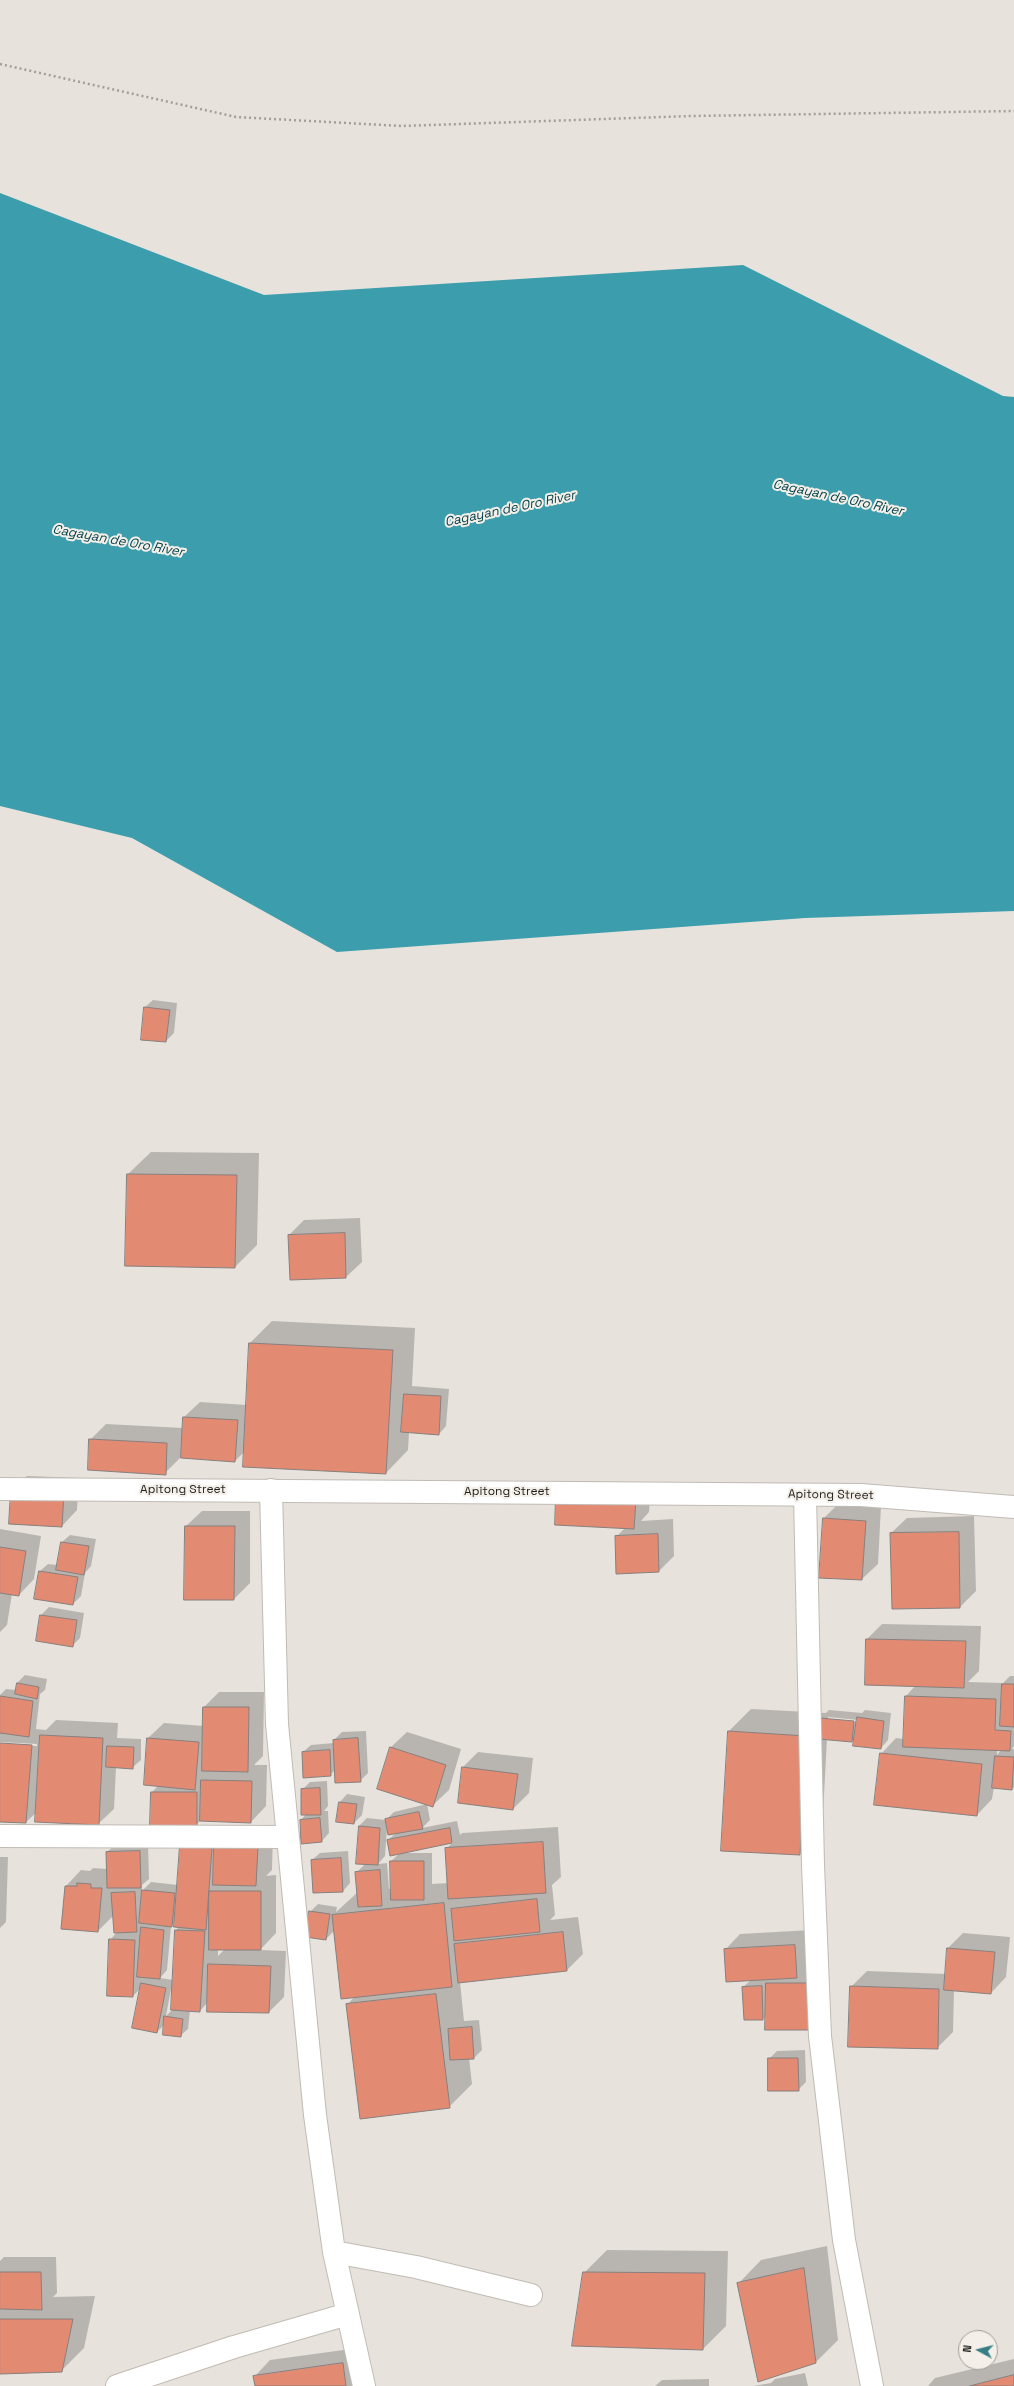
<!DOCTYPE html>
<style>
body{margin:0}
#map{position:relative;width:1014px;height:2386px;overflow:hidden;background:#e7e2dc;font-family:"Space Grotesk",sans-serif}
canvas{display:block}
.north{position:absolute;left:958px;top:2330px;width:40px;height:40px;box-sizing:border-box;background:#f4f0e9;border:1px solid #9f9c97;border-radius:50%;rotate:277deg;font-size:11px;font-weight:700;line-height:16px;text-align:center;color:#1f1d1b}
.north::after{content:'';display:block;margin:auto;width:14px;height:18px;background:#367d86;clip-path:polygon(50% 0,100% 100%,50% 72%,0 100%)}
</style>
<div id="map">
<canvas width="1014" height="2386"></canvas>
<div class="north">N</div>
</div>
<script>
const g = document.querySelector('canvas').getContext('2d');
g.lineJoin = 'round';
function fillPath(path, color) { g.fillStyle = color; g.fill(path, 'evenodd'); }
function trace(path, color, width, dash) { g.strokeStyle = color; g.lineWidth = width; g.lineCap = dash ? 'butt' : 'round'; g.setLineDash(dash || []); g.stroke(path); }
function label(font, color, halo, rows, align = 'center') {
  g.font = font + ' "Space Grotesk",sans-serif'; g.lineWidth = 4; g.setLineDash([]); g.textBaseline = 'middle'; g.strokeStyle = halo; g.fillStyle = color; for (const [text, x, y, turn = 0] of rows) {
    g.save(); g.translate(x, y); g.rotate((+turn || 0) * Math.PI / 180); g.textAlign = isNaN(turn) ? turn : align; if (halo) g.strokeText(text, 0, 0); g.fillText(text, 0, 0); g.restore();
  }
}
fillPath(new Path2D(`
 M0 193 264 295 743 265 1003 396 1014 397V911L805 918 337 952 132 838 0 806Z`), '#3c9dad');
fillPath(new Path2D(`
 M153 1000 177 1003 174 1033 166 1041 145 1007Z
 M151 1152 259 1153 257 1245 235 1267 128 1174Z
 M360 1218 362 1262 346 1277 291 1279 289 1235 304 1220Z
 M272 1321 415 1328 412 1386 449 1389 446 1426 439 1434 409 1432 408 1450 386 1473 245 1451 235 1461 181 1457 165 1473 90 1440 106 1424 183 1428 184 1417 200 1402 247 1405 250 1343Z
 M27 1476 79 1478 77 1510 62 1526 12 1491Z
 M573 1481 651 1485 649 1512 641 1521 673 1519 674 1556 659 1571 616 1537 625 1528 557 1497Z
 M839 1503 881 1506 878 1564 862 1579 824 1518Z
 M202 1511H250V1583L234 1599H185L186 1526Z
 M974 1516 976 1591 960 1607 893 1608 891 1533 907 1518Z
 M0 1529 41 1536 34 1579 19 1595 12 1594 7 1625 0 1632Z
 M70 1535 96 1539 91 1566 85 1573 81 1596 73 1604 40 1571 48 1564 58 1565 62 1542Z
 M49 1607 84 1613 80 1638 72 1646 38 1640 41 1615Z
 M882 1624 981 1626 979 1671 968 1682 1003 1683 1010 1676H1014V1746L1012 1749H1014V1787L1012 1789 994 1787 992 1799 977 1815 881 1754 896 1738 904 1739 906 1696 916 1685 867 1639ZM997 1750H1001L997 1755Z
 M25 1675 47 1679 45 1690 40 1694 36 1729 46 1730 56 1720 118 1723 117 1738 141 1739V1760L133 1767H116L114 1809 98 1824 37 1812 26 1822 0 1821V1744L37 1746V1744L0 1742V1695L6 1689 16 1690 17 1683Z
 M219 1692H264L263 1756 254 1765H267L266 1806 251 1822 201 1820 196 1825 152 1792 159 1785 148 1738 164 1723 204 1726V1707Z
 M751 1709 826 1713 829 1710 862 1713 865 1710 891 1713 888 1740 881 1748 855 1738 852 1741 827 1739 822 1832 799 1854 729 1731ZM828 1717 859 1720V1722L828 1719Z
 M366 1731 368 1773 360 1781 335 1770 330 1775 303 1752 311 1745 334 1743V1740L342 1732Z
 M407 1732 461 1749 449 1790 433 1805 378 1788 391 1747Z
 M478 1752 533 1758 529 1793 513 1809 462 1768Z
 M327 1781 328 1806 324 1811H328L329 1833 322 1841 302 1842 301 1820 306 1814 302 1790 310 1782Z
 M347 1794 365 1797 362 1815 354 1823 340 1802Z
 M427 1804 430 1820 422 1828 457 1821 460 1835 462 1833 558 1827 561 1877 552 1885 555 1915 550 1920 578 1917 583 1954 567 1970 460 1982 464 2021 479 2020 482 2050 474 2058H469L472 2084 449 2107 347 2005 355 1996 335 1930 326 1939 310 1912 318 1904 337 1907 336 1912 358 1892 356 1873 366 1863H357L359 1826 367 1818 386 1820 394 1812ZM387 1828 396 1833 388 1840 400 1853 391 1861 392 1889H389L387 1863 378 1864 385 1856ZM453 1842 447 1848 448 1883 432 1884V1853H402Z
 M273 1832 272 1870 266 1876 276 1875V1933L260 1950 286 1951 284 1997 269 2012 208 2002 200 2011 190 2010 188 2029 180 2036 165 2024 157 2032 141 1988 133 1996 108 1995 110 1940 117 1932 114 1915 98 1931 62 1928 66 1886 81 1870 90 1871 93 1868 108 1869 107 1852 115 1845 148 1843 149 1879 142 1885V1891L151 1882 178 1885 181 1846ZM263 1846V1848L229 1847ZM175 1922 179 1927 176 1930 173 1980 160 1978 167 1970 171 1926ZM218 1949H225L218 1956ZM171 1989 173 2009 166 2016Z
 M348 1851 350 1883 343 1891 312 1860 320 1853Z
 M0 1857H8L6 1922 0 1928Z
 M811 1930 812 1962 806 1968H826L763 2019 743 1987 751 1980 725 1950 740 1934Z
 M963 1933 1010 1937 1006 1977 991 1993 954 1990 953 2032 937 2048 851 1987 867 1971 946 1974 948 1948Z
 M805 2050 806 2082 798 2090 769 2059 777 2051Z
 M827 2246 838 2340 816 2362 739 2283 761 2260Z
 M607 2250 728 2251 726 2326 703 2349 584 2273Z
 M4 2257H56L57 2293 53 2297 95 2296 84 2348 61 2371 0 2373V2261Z
 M358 2348 364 2386H256L255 2376 270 2360Z
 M1014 2359V2386H928L935 2378Z
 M805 2373 808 2386H754L771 2383 775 2379Z
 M709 2379V2386H655L662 2380Z`), '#0003');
const building = new Path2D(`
 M144 1007 170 1010 166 1042 141 1040Z
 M127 1174 237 1175 235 1268 125 1266Z
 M345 1233 346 1278 290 1280 288 1235Z
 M249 1343 393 1350 386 1474 243 1467Z
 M404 1394 441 1396 439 1435 401 1432Z
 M183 1417 238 1420 235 1462 181 1458Z
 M89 1439 167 1443 166 1475 88 1470Z
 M11 1491 64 1493 62 1527 9 1524Z
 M556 1496 636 1500 634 1529 555 1525Z
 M823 1518 866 1521 862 1580 819 1578Z
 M185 1526H235L234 1600H184Z
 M959 1532 960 1608 892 1609 890 1533Z
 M658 1534 659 1572 616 1574 615 1536Z
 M61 1542 89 1546 84 1575 56 1570Z
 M0 1547 26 1551 19 1596 0 1593Z
 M39 1571 78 1577 73 1605 34 1599Z
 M40 1615 77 1620 73 1647 36 1641Z
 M866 1639 966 1641 964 1688 865 1685Z
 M17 1683 39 1687 37 1699 15 1694Z
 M1002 1684H1014V1727L1000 1726Z
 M0 1696 33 1701 29 1737 0 1733Z
 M905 1696 996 1699 995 1730 1011 1731 1010 1751 903 1747Z
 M203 1707H249L248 1772 202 1771Z
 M857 1717 884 1721 881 1749 853 1746Z
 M820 1718 854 1721 852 1742 818 1739Z
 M728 1731 806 1736 800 1855 721 1851Z
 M40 1735 103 1738 99 1825 35 1822Z
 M147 1738 199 1742 195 1790 144 1785Z
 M358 1738 361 1782 335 1783 333 1740Z
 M0 1743 32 1745 26 1823 0 1822Z
 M107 1746 134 1747 133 1769 106 1767Z
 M390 1747 446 1765 433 1807 377 1789Z
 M330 1750 331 1776 303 1778 302 1752Z
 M880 1753 982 1764 977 1816 874 1805Z
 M995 1756 1014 1757 1012 1790 992 1788Z
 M462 1767 518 1774 513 1810 458 1803Z
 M201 1780 252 1781 251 1823 200 1821Z
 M320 1788 321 1815H301V1789Z
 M151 1792H197V1826H150Z
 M339 1802 357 1804 354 1824 336 1822Z
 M419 1812 423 1829 388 1835 385 1819Z
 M320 1818 322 1842 301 1844 300 1820Z
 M359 1826 380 1828 378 1865 356 1864Z
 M450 1828 452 1843 390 1856 387 1840Z
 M543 1842 546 1893 448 1899 445 1848Z
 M180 1845 212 1848 206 1930 174 1927Z
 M214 1846 258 1847 256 1886 213 1885Z
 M140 1851 141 1888H107L106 1852Z
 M341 1858 343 1892 313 1893 311 1860Z
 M390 1861H424V1900H391Z
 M380 1870 382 1906 358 1907 355 1872Z
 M77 1883 91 1884V1888H102L98 1932 61 1929 65 1886H77Z
 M142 1890 175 1893 172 1927 139 1923Z
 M209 1891H261V1950H209Z
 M135 1892 137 1932 114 1933 111 1893Z
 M537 1899 540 1932 454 1941 451 1909Z
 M444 1903 452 1987 341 1999 332 1915Z
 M309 1911 330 1914 326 1940 305 1937Z
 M141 1927 164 1930 160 1979 137 1977Z
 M175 1930 205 1931 200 2012 171 2010Z
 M563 1932 567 1971 458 1983 454 1944Z
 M109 1939 135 1940 133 1997 107 1996Z
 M795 1945 797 1978 726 1982 724 1949Z
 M947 1948 995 1952 991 1994 944 1990Z
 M208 1964 271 1966 269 2013 207 2012Z
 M141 1983 166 1988 157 2033 132 2028Z
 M766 1983H811V2030H765Z
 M762 1986 763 2020H744L742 1987Z
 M850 1986 939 1989 938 2049 848 2047Z
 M436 1994 450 2108 360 2119 346 2004Z
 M164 2016 183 2019 181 2037 163 2035Z
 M472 2027 474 2059 450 2060 448 2029Z
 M768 2058H798L799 2091H768Z
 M804 2268 816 2363 758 2382 737 2283Z
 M0 2272H41L42 2310 0 2309Z
 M583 2272 705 2273 703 2350 572 2346Z
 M0 2319H73L62 2372 0 2374Z
 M343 2363 346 2386H255L253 2376Z
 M1014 2375V2386H970Z`);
fillPath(building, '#e38a73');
trace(building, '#877f7d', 1);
const minor = new Path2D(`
 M271 1490 277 1724 315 2115 334 2252 364 2386
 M805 1495 813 1865 820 2036 844 2240 872 2386
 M0 1836 286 1837
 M334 2252 416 2267 531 2295
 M117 2386 234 2347 348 2314`);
const tertiary = new Path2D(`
 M0 1489 861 1495 1014 1507`);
trace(minor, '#c0bbb5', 24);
trace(tertiary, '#c0bbb5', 24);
trace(new Path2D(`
 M0 64 236 117 402 126 691 116 1014 111`), '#a29e99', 2.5, [2, 3]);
trace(minor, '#fff', 22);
trace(tertiary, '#fff', 22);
label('12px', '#1f1d1b', '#f4f0e9', [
 ["Apitong Street",183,1490],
 ["Apitong Street",507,1492],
 ["Apitong Street",831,1495,1]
]);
label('italic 13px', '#05424b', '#f4f0e9', [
 ["Cagayan de Oro River",838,498,12],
 ["Cagayan de Oro River",510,509,-12],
 ["Cagayan de Oro River",118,541,10]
]);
</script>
